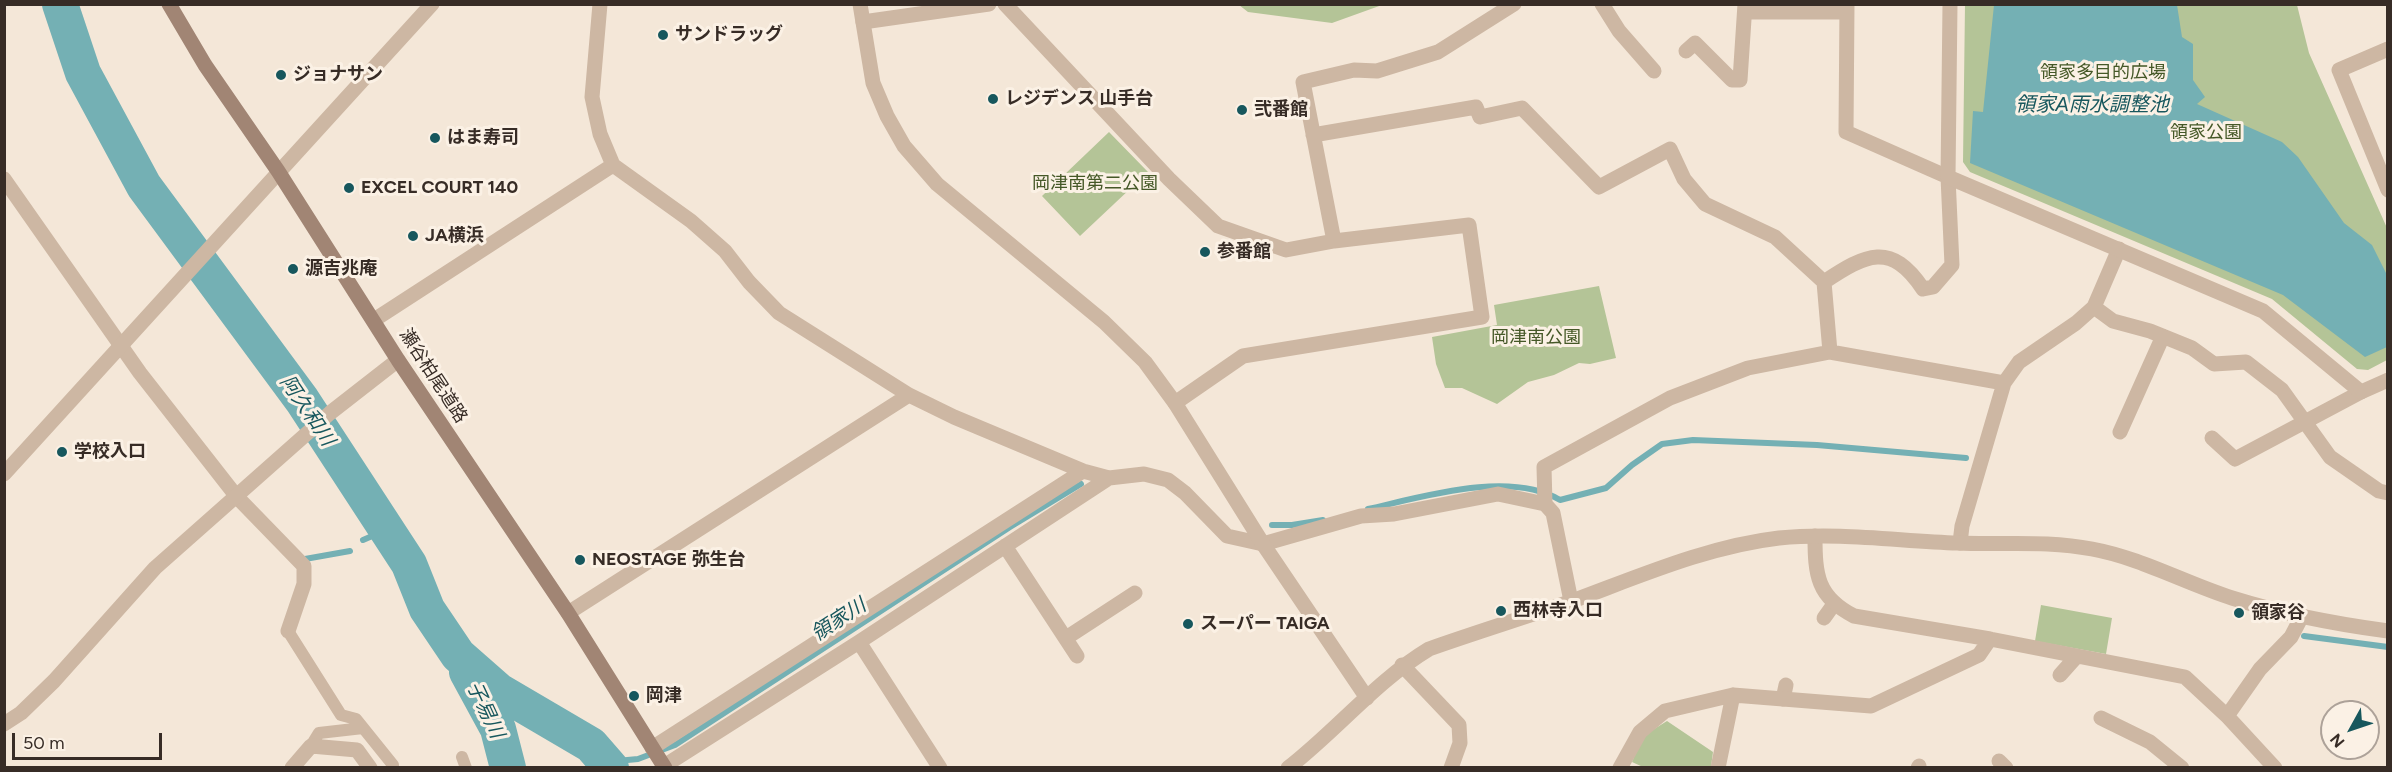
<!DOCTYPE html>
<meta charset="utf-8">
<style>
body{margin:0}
#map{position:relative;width:2392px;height:772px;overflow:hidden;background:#f4e7d8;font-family:Figtree,sans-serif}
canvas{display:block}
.frame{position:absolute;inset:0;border:6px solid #372c26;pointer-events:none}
.north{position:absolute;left:2320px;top:700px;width:60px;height:60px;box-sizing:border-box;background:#fbf1e5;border:2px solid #ada299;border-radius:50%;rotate:230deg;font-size:16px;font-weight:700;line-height:24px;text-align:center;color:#372c26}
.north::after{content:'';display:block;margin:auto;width:21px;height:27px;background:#17575d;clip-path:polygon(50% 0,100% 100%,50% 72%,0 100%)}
.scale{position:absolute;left:12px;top:733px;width:150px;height:27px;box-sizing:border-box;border:3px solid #372c26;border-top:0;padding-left:8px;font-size:18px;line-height:21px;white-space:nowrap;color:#372c26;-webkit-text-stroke:4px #fbf1e5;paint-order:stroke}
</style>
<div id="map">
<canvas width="2392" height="772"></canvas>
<div class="frame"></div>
<div class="north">N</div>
<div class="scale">50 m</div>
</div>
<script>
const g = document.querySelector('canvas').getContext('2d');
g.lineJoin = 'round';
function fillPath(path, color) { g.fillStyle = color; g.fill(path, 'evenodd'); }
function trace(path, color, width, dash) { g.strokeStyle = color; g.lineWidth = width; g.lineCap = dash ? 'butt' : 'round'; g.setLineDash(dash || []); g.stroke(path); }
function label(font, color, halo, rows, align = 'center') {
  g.font = font + ' Figtree,"Noto Sans JP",sans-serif'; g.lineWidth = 6; g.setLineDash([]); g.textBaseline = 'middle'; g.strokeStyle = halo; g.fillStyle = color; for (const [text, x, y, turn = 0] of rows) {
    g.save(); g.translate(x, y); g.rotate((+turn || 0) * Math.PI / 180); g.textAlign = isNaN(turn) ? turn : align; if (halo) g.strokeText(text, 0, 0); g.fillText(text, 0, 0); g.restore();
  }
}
fillPath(new Path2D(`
 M1239 5H1382L1332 23 1248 12Z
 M1965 5H2297L2309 53 2387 228V360L2368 370 2357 369 2272 299 1970 172 1963 162Z
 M1109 132 1148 172 1080 236 1042 196Z
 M1599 286 1616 358 1590 364 1579 363 1554 375 1528 382 1497 404 1462 388H1445L1436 364 1432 337 1497 325 1494 305Z
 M2041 605 2112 618 2106 654 2035 641Z
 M1667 721 1713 752 1711 767H1643L1632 762 1643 736Z`), '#b4c497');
fillPath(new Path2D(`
 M1994 5H2177L2182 37 2193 44V80L2205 97 2197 104 2282 142 2298 157 2344 223 2372 245 2387 275V347L2365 357 2283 295 1970 163 1973 111 1983 112Z`), '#74b0b4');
trace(new Path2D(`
 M1368 509C1422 497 1509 470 1560 500L1606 488 1632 465 1662 444 1693 440 1817 445 1966 458
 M1272 525H1292L1323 520
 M363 540 386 530
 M305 559 350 551
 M2304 636 2388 647
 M606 762 638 759 675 745 1010 527 1081 484`), '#74b0b4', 6);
trace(new Path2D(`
 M60 4 83 73 144 186 302 400 409 564 427 609 458 655 499 691 591 745 611 768
 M467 672 498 729 508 768`), '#74b0b4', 36);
trace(new Path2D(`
 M288 631 341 715 356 719 393 765
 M311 746 319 733 363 728
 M462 757 466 768`), '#cdb7a3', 12);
trace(new Path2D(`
 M1824 618 1834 604
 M1783 699 1786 685`), '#cdb7a3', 15);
trace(new Path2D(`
 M600 4 592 97 600 134 613 165 691 221 725 251 749 282 779 313 909 395 954 417 1083 471 1109 478 1144 474 1168 480 1185 493 1227 536 1263 544 1361 516 1394 514 1498 494 1545 504 1544 467 1670 398 1748 368 1830 352 2004 383
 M1005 4 1169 179 1218 226 1286 250 1334 241 1303 82 1354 70 1377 71 1438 52 1514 4
 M1602 4 1619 31 1654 71
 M1745 12H1847
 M863 22 989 4
 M2388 49 2339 70 2388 190
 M1686 51 1695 43 1732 80H1740L1745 4
 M1313 135 1476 107 1480 117 1522 108 1599 187 1670 149 1684 179 1705 204 1775 237 1824 282 1830 352
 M4 179 140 373 237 497 304 566V584L288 631
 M1824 282C1866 254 1891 241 1923 289L1933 287 1952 265 1948 177 1846 132 1847 4
 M2094 307 2113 321 2150 331 2192 348 2214 364 2246 362 2282 390 2330 457 2379 491 2388 493
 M374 320 613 165
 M1175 403 1243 356 1482 317 1469 225 1334 241
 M2120 432 2163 336
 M2212 438 2235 459 2361 392
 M1545 504 1553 513 1571 601
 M1815 536C1815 575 1817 597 1854 616L1990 639 2185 677 2227 716 2275 768
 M1960 543 1962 526 2004 383 2019 362 2076 323 2094 307 2119 249
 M1005 546 1077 656
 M568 613 909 395
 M1066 638 1135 593
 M859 642 940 768
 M1402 665 1459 725 1460 743 1451 768
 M2060 675 2076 657
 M2227 716 2260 669 2291 637 2302 616
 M2101 718 2150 742 2182 768
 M652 748 1083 471
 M1999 761 2006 768
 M664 766 859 642 1109 478
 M292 768 311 746 357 750 370 768
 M1620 768 1640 732 1665 711 1733 695 1871 706 1979 655 1990 639
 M1718 768 1733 695
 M1918 768 1919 766`), '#cdb7a3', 15);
trace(new Path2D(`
 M860 4 873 83 887 116 904 146 937 184 1104 322 1145 362 1175 403 1263 544 1367 698
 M1950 4 1948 177 2263 311 2361 392 2388 380
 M4 474 432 4
 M4 724 21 713 54 681 155 568 330 413 398 360
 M1288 768C1337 730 1376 681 1429 649 1477 632 1526 617 1575 600 1640 576 1709 546 1779 538 1839 532 1898 541 1958 543 2003 545 2047 540 2092 549 2141 558 2185 583 2232 598 2283 614 2335 624 2388 631`), '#cdb7a3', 15);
trace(new Path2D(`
 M169 4 205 65 278 171 398 360 568 613 665 768`), '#a18574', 15);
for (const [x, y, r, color] of [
 [663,35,6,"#17575d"],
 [281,75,6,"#17575d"],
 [993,99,6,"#17575d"],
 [1242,110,6,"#17575d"],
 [435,138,6,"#17575d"],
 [349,188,6,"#17575d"],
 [413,236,6,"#17575d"],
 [1205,252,6,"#17575d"],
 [293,269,6,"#17575d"],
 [62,452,6,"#17575d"],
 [580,560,6,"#17575d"],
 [1501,611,6,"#17575d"],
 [2239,613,6,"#17575d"],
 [1188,624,6,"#17575d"],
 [634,696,6,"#17575d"]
]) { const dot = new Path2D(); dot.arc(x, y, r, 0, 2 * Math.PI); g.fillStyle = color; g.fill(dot); trace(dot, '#fbf1e5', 2); }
label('bold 18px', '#372c26', '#fbf1e5', [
 ["サンドラッグ",675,35],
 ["ジョナサン",293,75],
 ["レジデンス 山手台",1005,99],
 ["弐番館",1254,110],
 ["はま寿司",447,138],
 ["EXCEL COURT 140",361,188],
 ["JA横浜",425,236],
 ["参番館",1217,252],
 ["源吉兆庵",305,269],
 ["学校入口",74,452],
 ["NEOSTAGE 弥生台",592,560],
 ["西林寺入口",1513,611],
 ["領家谷",2251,613],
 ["スーパー TAIGA",1200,624],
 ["岡津",646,696]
], 'left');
label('18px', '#455827', '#fbf1e5', [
 ["領家多目的広場",2103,73],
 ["領家公園",2206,133],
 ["岡津南第二公園",1095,184],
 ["岡津南公園",1536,338]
]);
label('18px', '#372c26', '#fbf1e5', [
 ["瀬谷柏尾道路",433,376,57]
]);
label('italic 20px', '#17575d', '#fbf1e5', [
 ["領家A雨水調整池",2092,105],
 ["阿久和川",307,411,56],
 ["領家川",839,620,-33],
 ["子易川",485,710,65]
]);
</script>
